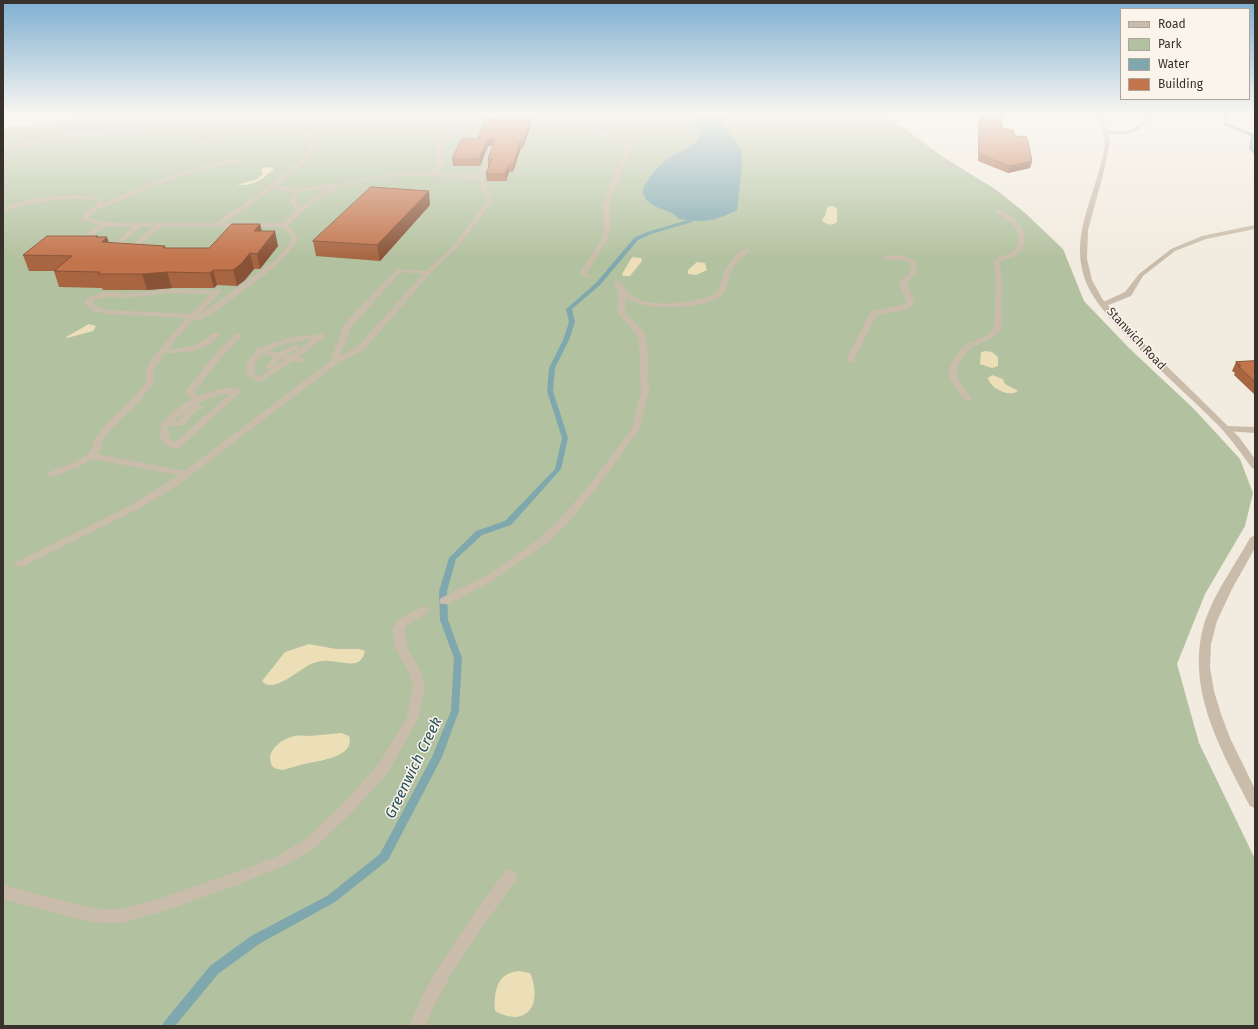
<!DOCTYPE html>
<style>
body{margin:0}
#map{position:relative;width:1258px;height:1029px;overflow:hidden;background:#f2ebdf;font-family:"Fira Sans",sans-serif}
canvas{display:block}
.frame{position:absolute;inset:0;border:4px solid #38302a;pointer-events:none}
.legend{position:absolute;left:1120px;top:8px;width:130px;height:92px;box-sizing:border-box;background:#faf4eb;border:1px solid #aca69e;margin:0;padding:5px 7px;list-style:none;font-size:12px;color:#38302a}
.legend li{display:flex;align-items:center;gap:8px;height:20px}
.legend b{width:20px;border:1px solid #aca69e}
</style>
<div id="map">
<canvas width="1258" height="1029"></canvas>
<div class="frame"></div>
<ul class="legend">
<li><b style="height:5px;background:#cabcab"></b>Road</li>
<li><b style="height:11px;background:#b2c19f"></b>Park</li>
<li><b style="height:11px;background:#7fa8ae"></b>Water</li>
<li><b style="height:11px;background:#c2754d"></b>Building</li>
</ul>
</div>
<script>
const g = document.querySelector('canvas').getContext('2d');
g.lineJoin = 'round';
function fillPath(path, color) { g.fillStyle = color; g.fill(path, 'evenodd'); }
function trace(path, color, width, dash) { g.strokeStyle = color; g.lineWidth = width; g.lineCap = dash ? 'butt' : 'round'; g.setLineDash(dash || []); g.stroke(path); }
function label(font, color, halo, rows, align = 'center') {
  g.font = font + ' "Fira Sans",sans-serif'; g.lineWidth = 3; g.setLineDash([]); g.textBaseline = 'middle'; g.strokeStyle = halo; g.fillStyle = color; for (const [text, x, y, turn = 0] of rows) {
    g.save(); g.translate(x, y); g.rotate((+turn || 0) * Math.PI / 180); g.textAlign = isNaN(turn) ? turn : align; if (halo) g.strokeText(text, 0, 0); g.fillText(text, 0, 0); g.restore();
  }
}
fillPath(new Path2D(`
 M130 115H880L900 125 943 157 995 189 1024 212 1063 249 1084 301 1129 348 1194 409 1240 459 1253 493 1245 526 1205 594 1177 664 1199 743 1255 859V1026H3V128L72 119Z`), '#b2c19f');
fillPath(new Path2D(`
 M263 167 274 168C264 179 254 186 237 185L257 179 263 174 261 170Z
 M832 206 837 208V222C833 226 825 225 822 220L826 214 827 207Z
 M632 257 641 258 642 261 630 276H623L622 274Z
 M697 262 705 263 707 270 696 275 688 274V270Z
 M89 324 96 326 93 331 67 338 66 337Z
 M986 351 992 352 998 357V366L992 368 980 364 981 352Z
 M992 375 1003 379 1005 384 1018 391C1009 398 990 388 988 378Z
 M309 644 336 649H359L365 651C361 671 343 661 329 661 324 660 316 662 311 664 299 669 273 695 262 681L285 652Z
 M341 733 349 736C356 757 318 761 304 764 297 766 290 768 283 770 278 769 272 769 271 763 266 750 283 738 295 736 299 735 305 736 310 736 320 735 331 734 341 733Z
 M519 971 530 973C543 1003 528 1029 495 1011 494 992 496 973 519 971Z`), '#ecdfb7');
fillPath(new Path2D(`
 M704 115H727L722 120C722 126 737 141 741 151 744 158 738 199 737 210 715 221 704 223 679 219 670 207 649 211 643 193 642 188 645 186 647 182 652 172 661 164 670 157 678 151 699 146 701 133 702 128 696 125 696 120Z`), '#7fa8ae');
fillPath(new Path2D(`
 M1223 115H1227V123L1254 134 1253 149 1255 152V155L1249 149 1251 136 1224 125Z
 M690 211 694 212 692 222 651 234 638 240 600 285 572 309 575 322 569 340 555 368 553 391 568 438 561 469 511 525 482 535 456 559 447 591 448 620 462 658 459 711 442 757 388 860 335 902 259 944 218 974 175 1026H162L164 1022 210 966 251 936 327 896 380 854 432 757 451 711 454 658 440 620 439 591 449 558 476 531 505 521 555 469 562 438 547 391 549 368 563 340 569 322 566 309 596 283 634 238 647 232 688 220Z`), '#7fa8ae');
fillPath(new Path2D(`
 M299 115H305L289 124 307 132 317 145 300 167 277 186 296 189 333 184 336 186 348 182 406 171 431 173 438 164C437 158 434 151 436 145 442 126 493 115 511 115L472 124 446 139 441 148 444 164 437 173 478 175 489 147 494 146 483 177 493 201 457 248 435 268 364 350 337 364 178 485 139 509 24 566H16L15 564 16 562 131 505 179 475 92 459 83 465 55 476 52 477 47 474 49 472 77 461 90 452 95 439 107 423 134 397 146 382V370L151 360 186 318 106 314 93 311 85 304V300C95 292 112 290 124 294L172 289 214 290 221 288V292L198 316 274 261 285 250 292 237 283 227H163L141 243 138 251V255L135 257 132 255 133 247 82 243 79 239 80 238 99 225 82 219 83 215 97 204 96 200C63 196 35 202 3 211V207C35 197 65 193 98 197L100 198 103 203 175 174 227 160H247L248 161 245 163 227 164 179 176 97 210 88 217V218L104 222 123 223H215L254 197 283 175 306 154 311 145C307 135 296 128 285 126 192 113 97 121 3 132V128L88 120 174 116 249 118 284 123ZM406 175 478 179 487 201 453 246 426 271 397 269 345 323 330 361 185 471 98 454 104 439 113 427 140 401 154 382V370L165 353C185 353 206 352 219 335L218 333H212C200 346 186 348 168 349L190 323 193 319 200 321C216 311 231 300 246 289 266 273 288 261 298 237L288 225C300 214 316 199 330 192 353 181 381 178 406 175ZM330 188 325 190 300 208 295 202 298 192ZM273 189 293 192 289 202 297 211 283 223H224ZM105 226 133 227 116 242 86 240ZM141 227H154L140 237 135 243 123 242ZM401 272 423 274 358 346 340 356 352 326ZM172 293 211 294 191 314 107 310 99 307 92 302C100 296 115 296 124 298Z
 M541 115C546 115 548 118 553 119 577 125 610 129 631 145V149L614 188 609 205 610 230 607 240 587 273 591 277 590 278H586L580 273 601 240 604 230 603 205 608 188 625 149V146L589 130 549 121Z
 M762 115H768L782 126 778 127Z
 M778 115H784L790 119 786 120Z
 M180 124H201L215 127 220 137 199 148H195V146L214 136 211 129 201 126H180L160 131 68 138 3 150V146L68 134 160 127Z
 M998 209C1014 215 1035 235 1020 252 1015 257 1006 258 1000 262L1002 282V327C995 339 986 341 974 346 969 349 966 353 963 357 950 375 961 384 972 398L968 401 965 400C953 386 942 374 955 357 959 352 963 346 968 343 978 339 989 337 994 327L996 282 994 261C999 255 1007 256 1013 251 1017 249 1018 244 1018 240 1019 225 1007 219 996 212L995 211Z
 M747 248 750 250C744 257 736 261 732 270 728 277 728 288 723 294 710 310 640 312 625 297V312L644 332 647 343 649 391 639 430 601 482 567 524 548 542 494 580 449 604H441L439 601 441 598 486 576 540 538 559 520 595 478 631 430 641 391 639 343 637 335 617 312 618 294 614 282 615 281H619C622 284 631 296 636 298 654 308 700 303 717 292 724 275 728 255 747 248Z
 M904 255 916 262 917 271 907 283 915 305 905 310 877 315 854 360 853 362H847L846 360 871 311 907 304 899 283 911 271 910 263C899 257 888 263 881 258L884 256Z
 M236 334H242L243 336 225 353 194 392 199 396C210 392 233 383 242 391L178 449H172L160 439 161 424C170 414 179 405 192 399L185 392 219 349ZM224 394H230L175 442 169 438 168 426 184 425 193 414 203 407 197 403ZM190 407H192L187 410 178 421H173Z
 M321 334H324V338L298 357 304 358V362L293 361 261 382C242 379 242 364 255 352V349L292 337ZM312 339 299 349V345H296L277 353 268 351 283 344ZM299 349 290 355 286 354ZM262 354 274 357 266 366 267 368H272L259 377 255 373C253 365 257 360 262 354ZM281 358 285 359 273 367Z
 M424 606 428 607 430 610 428 613 407 625 404 629 408 650 419 668 425 684 419 717 388 773 354 810 316 847 286 865 237 885 161 912 121 923H102L79 919 3 899V885L79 905 102 909H121L161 898 230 874 276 857 306 839 344 802 378 765 407 717 413 684 407 668 396 650 392 629 399 619Z
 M510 870 515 871 517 876 515 881C483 928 447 973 425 1026H409C432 969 469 921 505 871Z`), '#cabcab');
fillPath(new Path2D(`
 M1146 115H1151C1139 136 1128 135 1106 134L1103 132 1106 130C1126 132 1135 134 1146 115Z
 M1255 225V229L1206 239 1175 251 1143 276 1131 296 1106 306H1103L1099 304 1125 292 1139 274 1171 249 1202 236Z
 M1228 426 1255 427V433L1225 431 1224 429 1225 427Z`), '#cabcab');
fillPath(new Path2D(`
 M1095 115H1100L1108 131 1110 143 1103 175 1088 230 1087 259 1092 280 1103 300 1124 324 1239 437 1255 459V469L1252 468C1241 453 1231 439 1218 425 1187 394 1153 365 1123 332 1107 315 1089 296 1083 273 1073 236 1091 202 1100 167 1102 158 1106 147 1104 137 1104 129 1099 122 1095 115Z
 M1255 535V548L1232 589 1217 621 1211 644 1210 668 1214 691 1221 714 1230 738 1255 789V808L1250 806C1221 750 1184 687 1205 621 1215 592 1235 565 1250 538Z`), '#cabcab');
fillPath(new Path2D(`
 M979 115H1001L1002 128 1015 136 1032 161 1030 168 1008 173 978 161Z
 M532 123 523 148H521L513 172H509L506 181H487L486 174 490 166H488V159L493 145 488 146 480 166H453L452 159 478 139Z
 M430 205 380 261 316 256 313 241Z
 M260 224 262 231 278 246 260 269H254L245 280 237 286 217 285 214 288H172L147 290H103L102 288 59 287 54 271H29L23 255 98 237 109 243 165 246 166 248H209Z
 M1255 361V395L1234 375 1235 373 1232 371 1236 362Z`), '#a76542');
fillPath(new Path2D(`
 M531 117 532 123 523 148V141Z
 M493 138 494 145 488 146 480 166 479 159 487 140Z
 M520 141 521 148 513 172V165Z
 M1032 161 1030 168 1008 173 1009 166Z
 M509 165V172L506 181 505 174Z
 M429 191 430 205 380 261 377 245Z
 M260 224 263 239 254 231Z
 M275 231 278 246 260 269 257 254Z
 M107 237 112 252 102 242Z
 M250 253 254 269 245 280 237 286 233 270Z
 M213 270 217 285 214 288 210 273Z
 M167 272 172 288 147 290 142 274Z`), '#885236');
const building = new Path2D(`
 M980 115H1001L1002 128 1013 130 1015 136 1027 137 1032 161 1009 166 979 154Z
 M497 117H531L523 141H520L513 165H509L505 174H486L492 159H488L495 140 493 138 487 140 479 159H452L462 138 478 139 486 119 496 120Z
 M371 187 429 191 377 245 313 241Z
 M232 224H260L254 231H275L257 254 250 253 241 264 233 270H213L210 273 167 272 142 274H98L100 272 54 271 72 256 23 255 47 236H98L96 237H107L102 242 165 246 163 248H209Z
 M1255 361V382L1238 366H1241L1236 362Z`);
fillPath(building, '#c2754d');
trace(building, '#885236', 1);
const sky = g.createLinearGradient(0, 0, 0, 259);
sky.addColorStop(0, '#7eafd1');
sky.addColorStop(0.44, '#f9f6f1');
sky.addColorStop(1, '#f9f6f100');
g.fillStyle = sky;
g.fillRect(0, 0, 1258, 259);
label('12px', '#38302a', '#faf4eb', [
 ["Stanwich Road",1136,339,47]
]);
label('italic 15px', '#214f58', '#faf4eb', [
 ["Greenwich Creek",414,768,-64]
]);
</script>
